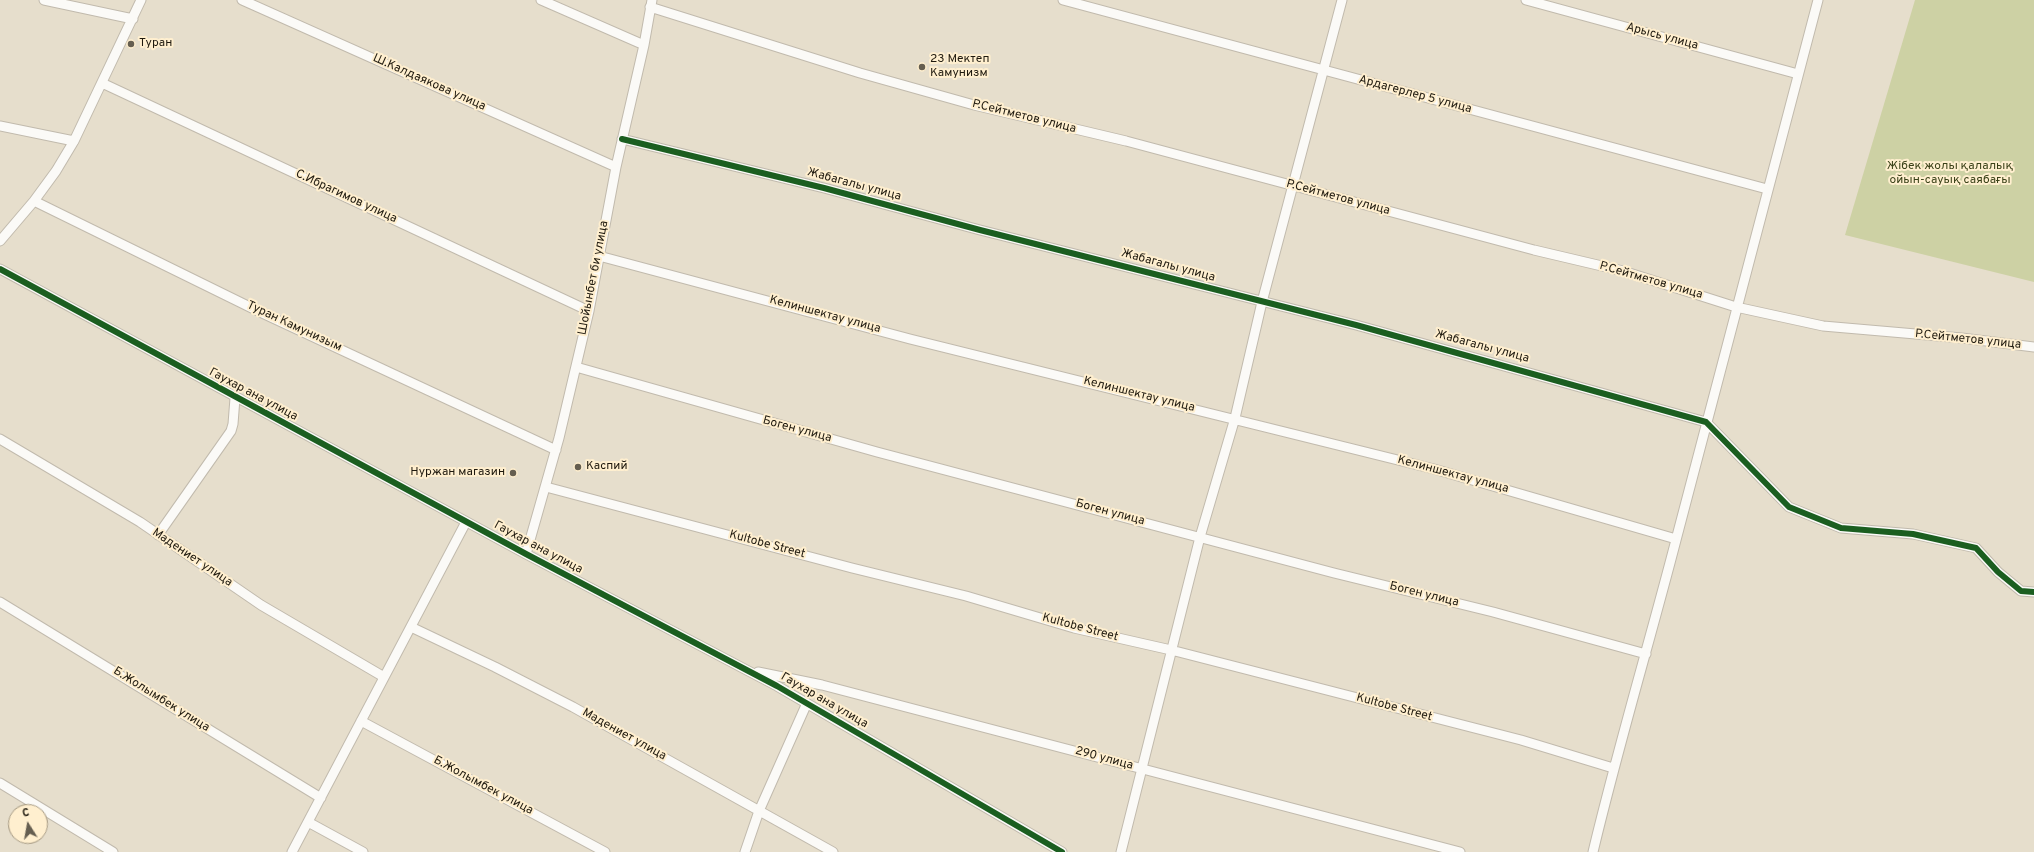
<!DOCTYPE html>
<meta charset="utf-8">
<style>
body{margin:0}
#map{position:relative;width:2034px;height:852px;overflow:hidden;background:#e6decc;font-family:Overpass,sans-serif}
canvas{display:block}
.north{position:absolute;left:8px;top:804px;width:40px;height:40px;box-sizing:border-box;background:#ffefcf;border:1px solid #a59982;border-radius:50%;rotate:349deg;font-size:11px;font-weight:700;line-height:16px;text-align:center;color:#1f190e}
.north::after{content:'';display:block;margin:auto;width:14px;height:18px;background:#655e50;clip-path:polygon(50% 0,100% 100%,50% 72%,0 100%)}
</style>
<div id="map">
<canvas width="2034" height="852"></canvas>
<div class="north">С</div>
</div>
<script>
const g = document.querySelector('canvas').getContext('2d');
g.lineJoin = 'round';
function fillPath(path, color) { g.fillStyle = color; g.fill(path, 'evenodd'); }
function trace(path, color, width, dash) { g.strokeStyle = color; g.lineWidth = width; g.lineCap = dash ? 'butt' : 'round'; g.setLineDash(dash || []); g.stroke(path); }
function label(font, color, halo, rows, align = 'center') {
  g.font = font + ' Overpass,sans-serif'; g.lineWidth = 4; g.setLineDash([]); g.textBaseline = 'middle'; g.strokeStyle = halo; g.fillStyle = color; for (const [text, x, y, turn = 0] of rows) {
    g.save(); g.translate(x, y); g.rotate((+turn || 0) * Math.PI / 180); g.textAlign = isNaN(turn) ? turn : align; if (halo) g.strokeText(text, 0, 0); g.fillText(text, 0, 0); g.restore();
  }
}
fillPath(new Path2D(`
 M1915 0H2034V282L1845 235Z`), '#cdd1a4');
const minor = new Path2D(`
 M44 0 133 19
 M242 0 616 167
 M541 0 644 45
 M1063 0 1767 189
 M1526 0 1798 74
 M650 7 860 73 974 105 1126 141 1534 250 1623 271 1736 307 1823 326 1962 338 2034 347
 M102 83 589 311
 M0 126 74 141
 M622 139 824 188 980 230 1356 325 1706 422 1789 507 1841 528 1913 534 1976 548 1998 572 2021 591 2034 592
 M34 201 260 312 556 450
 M0 241 34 201 56 171 74 141 141 0
 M599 256 910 339 1434 469 1676 539
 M0 269 526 554 777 686 1062 852
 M576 367 877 452 1334 573 1493 612 1646 654
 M0 439 140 522 261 605 384 677
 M546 487 852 568 966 596 1074 628 1171 650 1521 740 1613 768
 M158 535 231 431 233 424 235 398
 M526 554 559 438 589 311 616 167 644 45 652 0
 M0 602 321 798
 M411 627 495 667 573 707 833 852
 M758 672 822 685 1460 852
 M361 721 605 852
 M0 783 113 852
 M308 822 363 852
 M292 852 466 522
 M745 852 759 811 807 703
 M1121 852 1200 537 1235 418 1262 302 1342 0
 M1593 852C1618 747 1649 644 1676 540 1724 360 1770 180 1818 0`);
trace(minor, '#c1baad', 11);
trace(minor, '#fbfaf7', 9);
trace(new Path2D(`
 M622 139 824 188 980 230 1356 325 1706 422 1789 507 1841 528 1913 534 1976 548 1998 572 2021 591 2034 592
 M0 269 526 554 777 686 1062 852`), '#1b5e20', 6);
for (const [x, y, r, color] of [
 [131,44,4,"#655e50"],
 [922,67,4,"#655e50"],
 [578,467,4,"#655e50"],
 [513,473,4,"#655e50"]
]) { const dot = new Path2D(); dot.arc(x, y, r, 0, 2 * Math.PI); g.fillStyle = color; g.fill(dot); trace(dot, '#ffefcf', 1.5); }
label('12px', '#1f190e', '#ffefcf', [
 ["Арысь улица",1662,37,15],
 ["Ш.Калдаякова улица",429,83,24],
 ["Ардагерлер 5 улица",1415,95,15],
 ["Р.Сейтметов улица",1024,117,14],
 ["Жабагалы улица",854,185,15],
 ["С.Ибрагимов улица",346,197,25],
 ["Р.Сейтметов улица",1338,198,15],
 ["Жабагалы улица",1168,266,15],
 ["Шойынбет би улица",594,278,-79],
 ["Р.Сейтметов улица",1651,281,16],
 ["Келиншектау улица",825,315,15],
 ["Туран Камунизым",294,327,25],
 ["Р.Сейтметов улица",1968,340,6],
 ["Жабагалы улица",1482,347,15],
 ["Гаухар ана улица",253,395,28],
 ["Келиншектау улица",1139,395,14],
 ["Боген улица",797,430,15],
 ["Келиншектау улица",1453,475,15],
 ["Боген улица",1110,513,15],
 ["Kultobe Street",767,545,15],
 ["Гаухар ана улица",538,548,28],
 ["Мадениет улица",192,558,34],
 ["Боген улица",1424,595,14],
 ["Kultobe Street",1080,628,15],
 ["Б.Жолымбек улица",161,700,32],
 ["Гаухар ана улица",824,701,30],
 ["Kultobe Street",1394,708,15],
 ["Мадениет улица",624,735,29],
 ["290 улица",1104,759,15],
 ["Б.Жолымбек улица",483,786,28]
]);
label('12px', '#1f190e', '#ffefcf', [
 ["Туран",139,44],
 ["23 Мектеп",930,60],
 ["Камунизм",930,74],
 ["Каспий",586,467],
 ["Нуржан магазин",505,473,"right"]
], 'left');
label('12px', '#3a4118', '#ffefcf', [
 ["Жібек жолы қалалық",1950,167],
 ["ойын-сауық саябағы",1950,181]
]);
</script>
